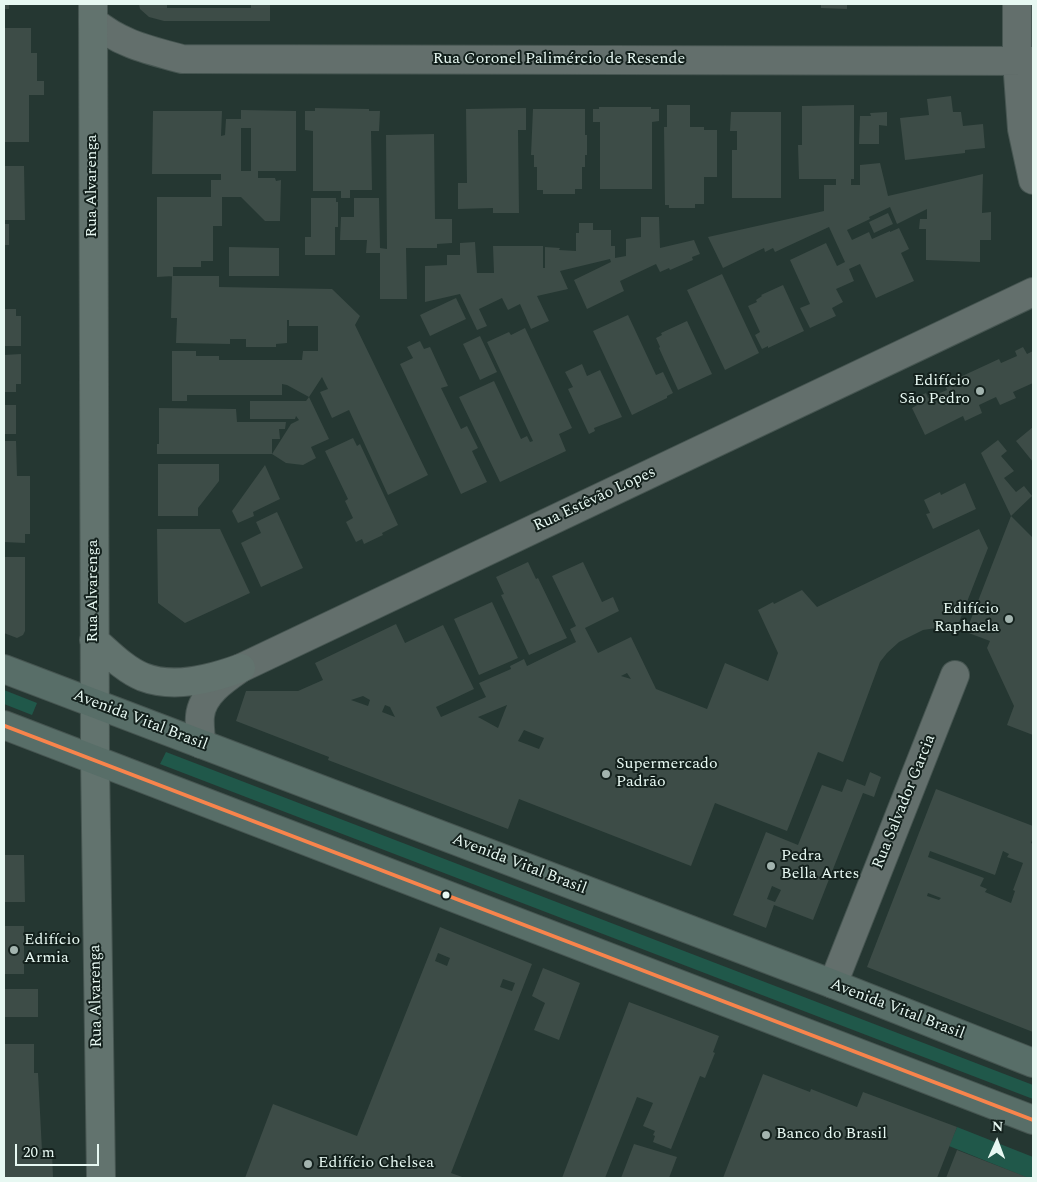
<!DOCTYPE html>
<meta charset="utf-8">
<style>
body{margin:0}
#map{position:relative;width:1037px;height:1182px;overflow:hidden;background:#253732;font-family:Spectral,serif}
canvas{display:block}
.frame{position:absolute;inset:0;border:5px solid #e7f8f2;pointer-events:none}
.north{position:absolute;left:972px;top:1117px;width:50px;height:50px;-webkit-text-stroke:4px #14211d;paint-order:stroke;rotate:2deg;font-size:14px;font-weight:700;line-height:20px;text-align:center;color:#e7f8f2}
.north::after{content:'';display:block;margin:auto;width:18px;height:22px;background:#e7f8f2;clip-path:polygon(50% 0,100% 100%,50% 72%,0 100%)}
.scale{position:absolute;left:15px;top:1144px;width:84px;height:22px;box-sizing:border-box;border:2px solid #e7f8f2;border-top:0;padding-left:6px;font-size:15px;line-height:18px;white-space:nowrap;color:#e7f8f2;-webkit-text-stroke:4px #14211d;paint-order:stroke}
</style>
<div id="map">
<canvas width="1037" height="1182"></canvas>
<div class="frame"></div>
<div class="north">N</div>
<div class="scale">20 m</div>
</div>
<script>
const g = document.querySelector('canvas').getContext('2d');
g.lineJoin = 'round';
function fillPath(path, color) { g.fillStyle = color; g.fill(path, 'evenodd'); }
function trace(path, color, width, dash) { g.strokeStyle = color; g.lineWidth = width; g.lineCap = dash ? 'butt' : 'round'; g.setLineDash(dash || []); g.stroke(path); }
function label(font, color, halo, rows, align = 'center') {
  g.font = font + ' Spectral,serif'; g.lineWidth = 4; g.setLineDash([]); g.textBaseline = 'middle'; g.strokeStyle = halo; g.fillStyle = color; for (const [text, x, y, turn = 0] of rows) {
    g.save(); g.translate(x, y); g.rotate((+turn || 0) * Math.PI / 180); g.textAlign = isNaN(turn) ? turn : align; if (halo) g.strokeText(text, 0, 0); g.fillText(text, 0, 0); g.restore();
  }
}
fillPath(new Path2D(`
 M4 690 37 703 32 715 4 704Z
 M166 752 1033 1085V1099L160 764Z
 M957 1127 1033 1157V1178H1028L949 1146Z`), '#20584a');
fillPath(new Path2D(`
 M4 4H9V9H4Z
 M139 4H167V8H251V4H270V21H164L149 17 140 9Z
 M821 4H847V9L821 8Z
 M4 28H31V53H37V81H44V95H29V142H4Z
 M951 96 953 112H961L963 126 983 124 985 148 965 150V153L905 160 900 118 929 115 927 99Z
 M667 105H690V127H704V130H717V177H704V204H695V208H669V205H665L664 127H667Z
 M854 105V179H851V185H860V165L880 163 888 196 983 174 982 213 991 212V240H980V262L926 260V229H919L920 219H927V209L897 224 890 207 869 217 870 219 847 230 852 240 869 232 872 239 890 231V232L899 228 909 249 901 253 914 281 876 298 860 264 849 269 854 281 836 289 843 302 832 308 836 316 810 328 800 308 810 304 790 260 826 243 837 266 845 262 829 227 775 252 773 248 765 252 764 248 723 268 708 237 824 211V185H836V179H799L798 145H802V106Z
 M599 107H651V109H659V121L652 122V189H600V122H593V109H599Z
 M315 108 369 109V111H380L379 131H371L372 190H350V198H341V191H313V131L305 130V111H315Z
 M526 108V130H518L519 213H493V208L458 209V183H467L466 109Z
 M533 109H585V135H587V155H585V167H582V189H575V194H543V190H537V167H534V155H531Z
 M241 110 296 111V171H258V178H275L276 181 281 180 280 221H265L241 197H222V226H213V261H201V267H173V276L157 277V197H211V180H221V174H152L153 111H222L221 136 225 135 226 119H241ZM241 128H251V171H241Z
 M731 112H781V198H732V150H737V131H730Z
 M887 112V126L879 125V144H859L860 116H871L870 113Z
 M434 134 435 219H452V243L437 244V248H406L407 299H380V253H366L367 240H340L341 217H354V198H379L380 248 387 249 386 135Z
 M4 166H24L25 220H4Z
 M311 198H336V202H338V227H335V255H305V237H311Z
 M888 213 893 224 874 233 869 222Z
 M641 217H659L660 248 694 240 700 254 692 257 693 260 670 270 669 268 660 272 656 264 620 281 624 291 587 309 574 280 611 262 610 259 560 271 568 289 537 296 549 321 531 329 520 304 508 310 502 298 479 309 487 326 477 330 460 294 425 302V266L447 265V255H460V243L475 242 477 273H494L493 246H543V268H545V247L560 248 559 250 576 251V233H579V223H593V230H611V246H615V258L626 256V239L641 237Z
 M4 224H9V245H4Z
 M229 247 279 248V276H229Z
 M722 274 759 353 725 370 687 290Z
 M172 276H219V287L332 289 360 316 355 325 428 475 388 495 349 410 332 418 320 392 328 389 322 377 309 397 287 385 282 384V395H187V401H172V351H196V356H219V360H302L303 351H318V326H289V320H287V343L276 344V347H246V339H230V344L176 343 177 318H171Z
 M783 285 804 331 768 348V346L762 349 755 335 760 332 748 306 757 302 756 300 762 296 761 295Z
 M456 298 466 319 430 336 420 315Z
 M4 309H16V316H21V346H4Z
 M628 315 656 375 663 372 673 393 667 396V398L632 415 593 331Z
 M687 321 712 374 678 390 659 348 660 347 656 338 662 335 661 333Z
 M525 328 572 428 559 434 566 451 500 482 459 397 494 381 521 439 527 436 530 442 533 441 487 342 509 332 511 335Z
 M480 336 497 372 480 380 463 344Z
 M420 341 424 349 430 347 431 349 448 386 441 388 461 429 467 426 478 448 472 451 487 482 461 494 400 364 413 358 407 347Z
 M1023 347 1027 354 1033 351V383L1013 392 1016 398 1000 405 996 397 979 405 982 413 965 421 963 416 925 435 912 408 921 403 918 397 926 393 928 398 947 390 945 384 999 359 1001 363 1017 356 1015 351Z
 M21 354V384H16V392H4V355Z
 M582 364 587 376 600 370 622 417 594 428 595 431 589 434 568 389 573 387 565 372Z
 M309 397 329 439 311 447 316 458 303 465 286 463 272 454H157V444H159V408L236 409 237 422H286L285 429H279L280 439H272V454L291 424 299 420 296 416 295 419H250V401H306Z
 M4 405H16V434H4Z
 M1033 427V462L1016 441Z
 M353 438 357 446 360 444 398 525 382 533 383 535 364 544 362 539 356 542 346 522 353 518 345 501 348 499 325 451Z
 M998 440 1007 451 1001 456 1014 471 1004 478 1016 492 1024 486 1032 496 1011 516 981 453Z
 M4 441H16L17 476H30V534H25V543L4 542Z
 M158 464H219V481L198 508V516H158Z
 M265 465 280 499 253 512 254 516 238 523 232 511Z
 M965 483 976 509 933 529 926 514 930 513 924 500 940 492 941 495Z
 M277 512 303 568 261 587 241 543 261 533 256 522Z
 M1011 516 1033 538V735L1007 725 1014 706 987 648 990 641 966 632Z
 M157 529H220L250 593 185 623 158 603Z
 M979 529 988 548 956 630 936 628 923 630 899 642 887 653 880 662 843 762 818 752 787 831 715 803 691 866 519 799 508 829 328 760 329 757 236 721 246 691H298L323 680 315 663 396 624 405 643 443 625 474 689 436 707 441 717 486 697 479 683 511 669 510 666 524 659 527 666 576 642 570 629 576 626 552 576 583 562 602 602 613 597 619 611 585 628 598 653 631 637 656 689 707 709 725 663 768 681 778 653 758 610 773 602 774 604 802 590 817 607ZM627 673 631 679 621 676ZM363 696 370 700 368 706 351 700ZM385 705 390 707 395 717 382 712ZM507 705 498 728 478 717ZM524 730 544 738 539 749 518 741Z
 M4 557H25V631L23 635 17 638 4 633Z
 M528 562 536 579 538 578 567 638 529 655 501 595 504 594 496 577Z
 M492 602 518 658 479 675 454 619Z
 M870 772 881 777 874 797 863 793 813 920 774 905 766 928 733 915 766 832 798 845 822 785 842 792 847 779 865 786ZM772 886 781 890 775 902 767 899Z
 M936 789 1033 826V837L1031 843 1033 844V1032L867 967ZM930 851 995 875 1003 851 1009 854 1007 857 1023 863 1013 890 1015 891 1011 903 985 892 987 889 980 886 984 878 928 857ZM928 893 941 898 939 900 927 896Z
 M4 855H24L25 902H4Z
 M4 926H24V974H4Z
 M440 927 532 964 451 1173 465 1178H245L273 1104 357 1136ZM438 953 450 958 447 966 435 961ZM503 979 515 983 512 991 500 987Z
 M543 968 580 983 559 1040 534 1030 545 1003 532 996Z
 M4 989H38V1017H4Z
 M629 1002 719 1036 713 1052 715 1053 705 1078 700 1076 671 1149 653 1142 655 1136 653 1135 655 1131 643 1126 653 1103 637 1097 605 1178H562Z
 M4 1044H34V1073H38L42 1151H52L53 1178H4Z
 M763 1074 810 1092 811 1089 857 1107 863 1092 957 1127 937 1178H723Z
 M634 1144 677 1157 669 1178H621Z
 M957 1150 1029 1178H946Z`), '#3d4c47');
const minor = new Path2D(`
 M1017 4V61L1022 129 1033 180
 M93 21C120 44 149 50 182 59L1033 61
 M201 744C201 735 199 725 200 716 202 694 225 679 241 668L1033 292
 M833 984 955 675`);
const secondary = new Path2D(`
 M93 4 95 760 101 1178
 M94 640C109 653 124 669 143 677 174 689 211 679 241 668`);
const primary = new Path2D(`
 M4 669 833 984 1033 1063
 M4 725 1033 1120`);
trace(minor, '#465551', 30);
trace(secondary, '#465551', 30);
trace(primary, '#465551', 30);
trace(minor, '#636f6c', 28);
trace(secondary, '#62736e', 28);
trace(primary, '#586e68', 28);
trace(new Path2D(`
 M5 726 1033 1120`), '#f8844c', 4);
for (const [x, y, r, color] of [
 [980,391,5,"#a3b4af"],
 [1009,619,5,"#a3b4af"],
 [606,774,5,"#a3b4af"],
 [771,866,5,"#a3b4af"],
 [446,895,4.5,"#e7f8f2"],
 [14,950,5,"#a3b4af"],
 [766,1135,5,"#a3b4af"],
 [308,1164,5,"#a3b4af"]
]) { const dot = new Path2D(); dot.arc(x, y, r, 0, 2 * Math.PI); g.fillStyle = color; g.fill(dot); trace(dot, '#14211d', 2); }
label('16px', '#e7f8f2', '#14211d', [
 ["Rua Coronel Palimércio de Resende",559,60],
 ["Rua Alvarenga",93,186,-90],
 ["Rua Estêvão Lopes",595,500,-25],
 ["Rua Alvarenga",94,591,-90],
 ["Avenida Vital Brasil",140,721,21],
 ["Rua Salvador Garcia",905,802,-68],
 ["Avenida Vital Brasil",519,865,21],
 ["Rua Alvarenga",97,996,-91],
 ["Avenida Vital Brasil",897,1010,21]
]);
label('16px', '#e7f8f2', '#14211d', [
 ["Edifício",970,382,"right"],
 ["São Pedro",970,400,"right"],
 ["Edifício",999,610,"right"],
 ["Raphaela",999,628,"right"],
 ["Supermercado",616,765],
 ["Padrão",616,783],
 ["Pedra",781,857],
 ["Bella Artes",781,875],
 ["Edifício",24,941],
 ["Armia",24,959],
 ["Banco do Brasil",776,1135],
 ["Edifício Chelsea",318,1164]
], 'left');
</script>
